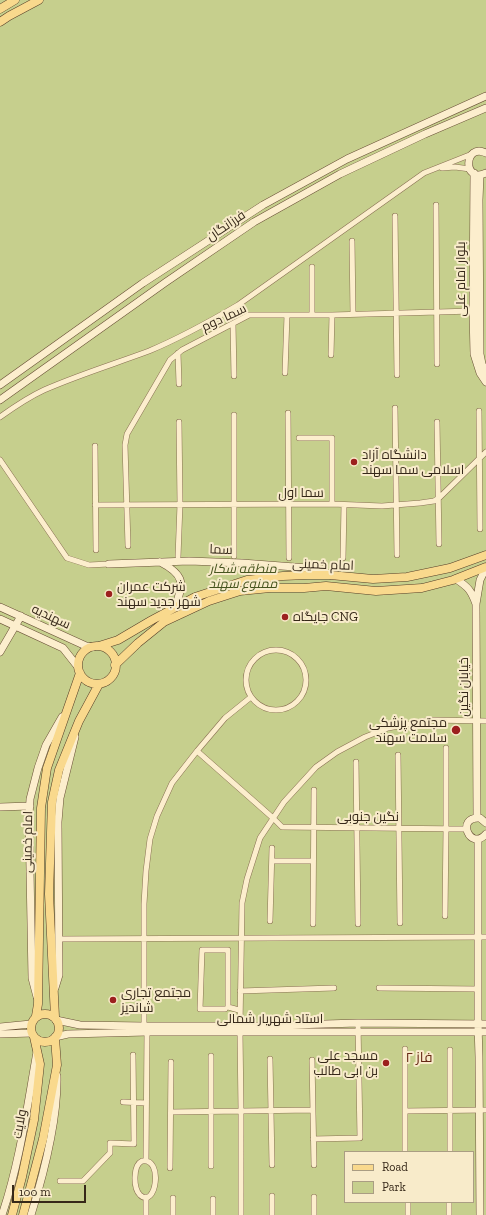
<!DOCTYPE html>
<meta charset="utf-8">
<style>
body{margin:0}
#map{position:relative;width:486px;height:1215px;overflow:hidden;background:#f1e1ba;font-family:"Zilla Slab",serif}
canvas{display:block}
.legend{position:absolute;left:344px;top:1151px;width:130px;height:52px;box-sizing:border-box;background:#f8ebca;border:1px solid #aa9d83;margin:0;padding:5px 7px;list-style:none;font-size:12px;color:#362819}
.legend li{display:flex;align-items:center;gap:8px;height:20px}
.legend b{width:20px;border:1px solid #aa9d83}
.scale{position:absolute;left:12px;top:1185px;width:74px;height:18px;box-sizing:border-box;border:2px solid #362819;border-top:0;padding-left:5px;font-size:12px;line-height:14px;white-space:nowrap;color:#362819;-webkit-text-stroke:3px #f8ebca;paint-order:stroke}
</style>
<div id="map">
<canvas width="486" height="1215"></canvas>
<ul class="legend">
<li><b style="height:5px;background:#f9d98d"></b>Road</li>
<li><b style="height:11px;background:#c6cf8d"></b>Park</li>
</ul>
<div class="scale">100 m</div>
</div>
<script>
const g = document.querySelector('canvas').getContext('2d');
g.lineJoin = 'round';
function fillPath(path, color) { g.fillStyle = color; g.fill(path, 'evenodd'); }
function trace(path, color, width, dash) { g.strokeStyle = color; g.lineWidth = width; g.lineCap = dash ? 'butt' : 'round'; g.setLineDash(dash || []); g.stroke(path); }
function label(font, color, halo, rows, align = 'center') {
  g.font = font + ' "Zilla Slab",Cairo,serif'; g.lineWidth = 4; g.setLineDash([]); g.textBaseline = 'middle'; g.strokeStyle = halo; g.fillStyle = color; for (const [text, x, y, turn = 0] of rows) {
    g.save(); g.translate(x, y); g.rotate((+turn || 0) * Math.PI / 180); g.textAlign = isNaN(turn) ? turn : align; if (halo) g.strokeText(text, 0, 0); g.fillText(text, 0, 0); g.restore();
  }
}
fillPath(new Path2D(`
 M0 0H486V1215H0ZM345 1152H473V1202H345Z`), '#c6cf8d');
const street = new Path2D(`
 M442 168 455 167 470 169
 M436 205 437 364
 M395 216 397 375
 M352 241 353 314
 M312 267V315
 M233 324 234 376
 M178 353 179 384
 M331 355 332 315
 M285 373 287 315
 M395 408 397 555
 M479 411 480 529
 M288 413 289 558
 M234 415V556
 M0 417C14 407 29 397 44 390 78 375 114 364 149 351 180 338 209 322 238 305L424 173 472 154
 M437 422 439 544
 M299 438H332V504
 M95 446 96 550
 M0 460 67 558 89 565 109 564
 M95 505 332 504 382 506 420 503 434 501 439 498 486 452
 M128 546 125 445 127 434 170 360 182 350 249 315H332L473 311
 M178 557 180 504 179 422
 M343 558 344 505
 M246 680a30 30 0 1 1 60 0a30 30 0 1 1-60 0Z
 M197 751 273 818 282 827 467 829
 M398 755 400 923
 M356 762 358 924
 M272 861H313
 M445 916 446 829V748
 M270 921 272 848
 M313 924 314 790
 M59 939 486 937
 M379 988 478 989
 M240 991 334 988
 M225 1009H200L202 950H228V1007L239 1010
 M144 1026V904L146 871 150 839 157 816 172 783 197 751 225 718 251 697
 M240 1026 242 903 247 879 260 838 284 802 316 767 337 752 365 737 388 728 430 720 486 721
 M240 1032 241 1111V1215
 M405 1049V1152
 M270 1059 272 1165
 M312 1060 314 1165
 M123 1102 146 1103
 M405 1111 486 1110
 M171 1112 313 1110
 M313 1139 360 1138 358 1023
 M450 1152V1050
 M142 1161C164 1157 156 1210 140 1195 133 1188 133 1165 142 1161Z
 M146 1161 147 1032
 M211 1166V1056
 M170 1168 171 1062
 M60 1181H83L110 1153V1143L134 1144 133 1055
 M314 1197V1215
 M146 1215V1197
 M173 1215V1198
 M213 1215V1199
 M272 1215V1196
 M408 1215V1202
 M449 1215V1202`);
const secondary = new Path2D(`
 M486 153C464 142 462 184 486 173
 M474 173 473 311 474 354 480 373 486 382
 M480 175 479 200 480 354 482 364 486 372
 M0 385 143 283 263 205 347 159 486 96
 M0 400 166 282 254 222 340 174 425 134 486 108
 M160 562C185 575 184 583 175 607
 M109 564 189 561 242 563 321 569 330 575
 M456 579C468 587 471 590 476 604
 M0 607 86 646 93 647
 M0 619 63 648 78 667
 M0 652 21 616
 M0 807 30 806
 M477 818 476 604 480 580 486 568
 M486 823 480 818C455 816 470 852 486 834
 M478 839V1024L479 1057 480 1215
 M55 988 59 975 58 822 60 798 75 737
 M37 997 32 978 29 816 30 799 38 768 46 745 62 717
 M56 1020 80 1025 144 1026H259L358 1023 486 1024
 M0 1027 31 1024
 M0 1034 32 1033
 M55 1037 68 1034 147 1032H486
 M2 1215C20 1162 27 1107 37 1052
 M31 1215C44 1173 58 1120 57 1076`);
const primary = new Path2D(`
 M0 9 15 0
 M0 22 9 16 39 0
 M99 646 118 640 152 620 195 597 247 580 283 576 307 575H330L373 579 407 577 450 568 486 555
 M78 665a19 19 0 1 1 38 0a19 19 0 1 1-38 0Z
 M115 665 138 643 164 622 209 601 240 591 270 588H304L326 586 376 591 422 588 453 580 486 567
 M31 1028a14 14 0 1 1 28 0a14 14 0 1 1-28 0Z
 M36 1016 38 1004 41 808 47 768 80 673
 M55 1017 49 894 52 802 59 770 79 721 99 684
 M12 1215 22 1177 34 1120 40 1064 34 1037
 M23 1215 43 1139 57 1065 55 1038`);
trace(street, '#897053', 6);
trace(secondary, '#6a5137', 8);
trace(primary, '#553e28', 9);
trace(street, '#fceecd', 5);
trace(secondary, '#fceecd', 7);
trace(primary, '#f9d98d', 8);
for (const [x, y, r, color] of [
 [354,462,4,"#9c201e"],
 [109,594,4,"#9c201e"],
 [285,617,4,"#9c201e"],
 [456,730,5,"#9c201e"],
 [113,1000,4,"#9c201e"],
 [386,1063,4,"#9c201e"]
]) { const dot = new Path2D(); dot.arc(x, y, r, 0, 2 * Math.PI); g.fillStyle = color; g.fill(dot); trace(dot, '#f8ebca', 1.5); }
label('13px', '#362819', '#f8ebca', [
 ["فرزانگان",226,226,-34],
 ["بلوار امام علی",461,279,-90],
 ["سما دوم",224,318,-25],
 ["سما اول",301,493],
 ["سما",221,550,2],
 ["امام خمینی",323,565,2],
 ["سهندیه",51,617,25],
 ["خیابان نگین",464,687,-90],
 ["نگین جنوبی",368,817],
 ["امام خمینی",28,842,-89],
 ["استاد شهریار شمالی",270,1019],
 ["ولایت",20,1124,-80]
]);
label('13px', '#362819', '#f8ebca', [
 ["دانشگاه آزاد",362,455],
 ["اسلامی سما سهند",362,470],
 ["شرکت عمران",117,587],
 ["شهر جدید سهند",117,602],
 ["جایگاه CNG",293,617],
 ["مجتمع پزشکی",447,723,"right"],
 ["سلامت سهند",447,738,"right"],
 ["مجتمع تجاری",121,993],
 ["شاندیز",121,1008],
 ["مسجد علی",378,1056,"right"],
 ["بن ابی طالب",378,1071,"right"]
], 'left');
label('italic 13px', '#46541e', '#f8ebca', [
 ["منطقه شکار",243,569],
 ["ممنوع سهند",243,584]
]);
label('14px', '#662815', '#f8ebca', [
 ["فاز ۲",419,1058]
]);
</script>
